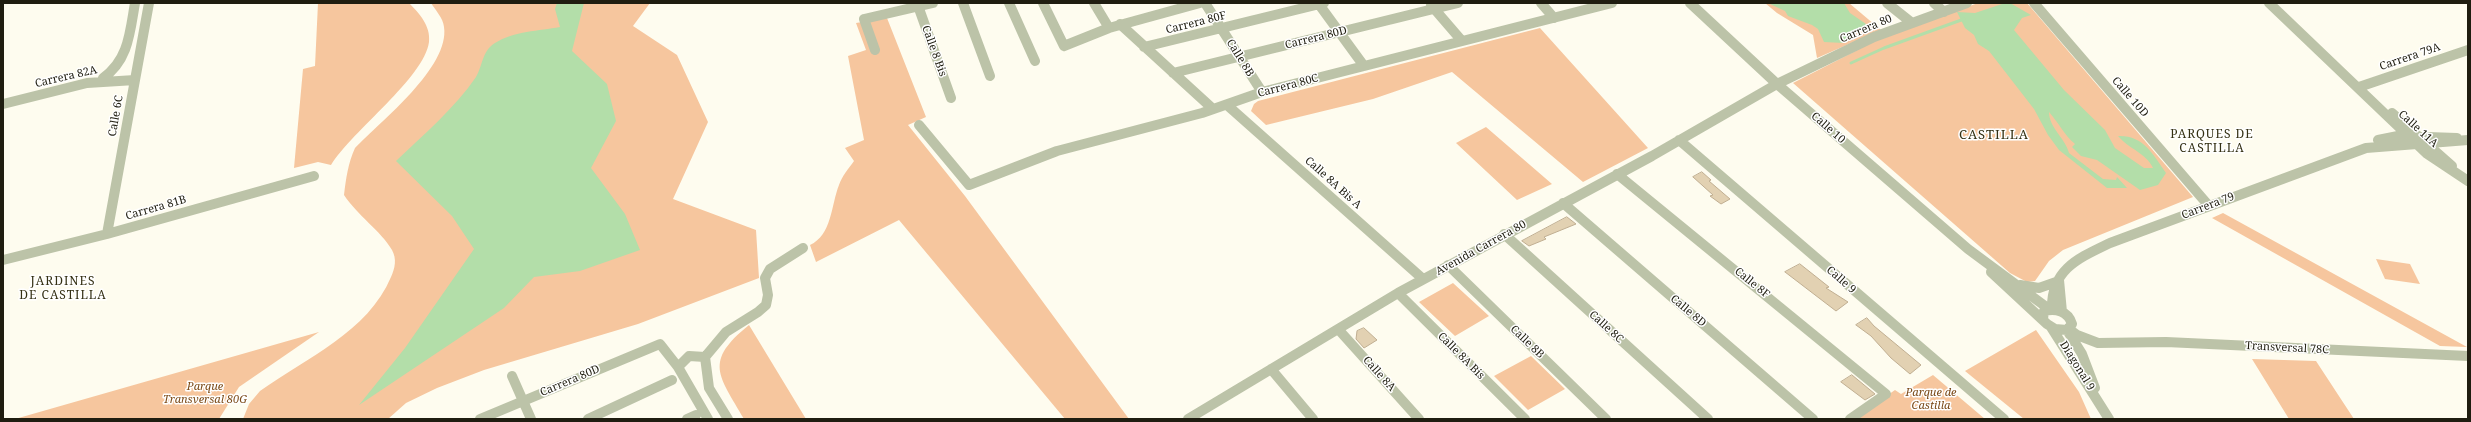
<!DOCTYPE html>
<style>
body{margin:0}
#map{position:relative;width:2471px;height:422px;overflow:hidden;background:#fefcef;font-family:"Noto Serif",serif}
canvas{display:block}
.frame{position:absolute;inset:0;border:4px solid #1f1d10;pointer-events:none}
</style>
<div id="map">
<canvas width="2471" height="422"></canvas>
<div class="frame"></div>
</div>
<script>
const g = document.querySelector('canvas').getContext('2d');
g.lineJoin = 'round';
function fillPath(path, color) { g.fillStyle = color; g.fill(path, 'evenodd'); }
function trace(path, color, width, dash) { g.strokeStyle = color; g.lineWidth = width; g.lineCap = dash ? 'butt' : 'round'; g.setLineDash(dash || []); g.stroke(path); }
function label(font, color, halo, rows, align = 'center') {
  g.font = font + ' "Noto Serif",serif'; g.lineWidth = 3; g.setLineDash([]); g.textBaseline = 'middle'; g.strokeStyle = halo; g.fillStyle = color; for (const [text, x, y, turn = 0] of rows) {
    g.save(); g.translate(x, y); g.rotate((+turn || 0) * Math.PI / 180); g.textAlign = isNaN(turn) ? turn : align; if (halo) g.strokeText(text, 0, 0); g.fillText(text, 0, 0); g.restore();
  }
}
fillPath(new Path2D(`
 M318 3H409C419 13 431 26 429 42 424 78 353 130 331 165L318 162 294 168 303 69 315 66Z
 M431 3H650L633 26 677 55 708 122 673 199 756 230 759 278 638 324 484 370 437 388 406 403 388 419H243L249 404 260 391C306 358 368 332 391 277 395 268 397 259 392 250 381 231 357 215 344 195 346 179 348 163 355 148 381 121 450 67 444 27 443 18 436 11 431 3Z
 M1765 3H1849L1881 30 1817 58 1813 35 1777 13Z
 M1978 3H2027L2193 197 2063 250 2049 261 2035 281 2027 282 2010 273 1793 83 1881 38Z
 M887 18 926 117 908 125 965 196 1129 419H1065L899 220 816 262 810 245C832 235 831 205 839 185 842 176 849 168 854 161L845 148 864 140 848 56 866 50 856 23Z
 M1540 28 1648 148 1583 182 1452 72 1373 99 1266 125 1251 111 1254 104 1258 101Z
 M1486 127 1552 184 1517 200 1456 143Z
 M2223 213 2467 347 2440 346 2212 218Z
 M2376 259 2410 264 2420 284 2385 279Z
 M1453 283 1489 316 1455 336 1419 302Z
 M749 325 806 419H744C719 375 703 362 749 325Z
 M2036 330 2079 392 2091 419H2024L1965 371Z
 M319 332 239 387 219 419H15Z
 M1531 356 1565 389 1528 410 1494 376Z
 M2252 359 2316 361 2354 419H2289Z
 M1933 375 1985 419H1853L1895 390 1901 394Z`), '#f6c69e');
fillPath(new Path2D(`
 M557 3H584L572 51 607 84 616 121 591 168 625 214 640 250 580 271 534 277 504 308 359 405 405 348 474 249 452 216 396 161C423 135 455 108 476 77 483 65 482 51 495 43 514 31 539 31 560 27L555 9Z
 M1768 3H1844L1850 13 1866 24 1864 28 1856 30V34L1851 36 1843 43 1824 42 1818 29 1812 25 1788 16 1785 11Z
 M2005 3H2010L2031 15 2022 18 2014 30 2064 90 2105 130 2115 148 2144 168H2153C2146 153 2129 149 2118 136 2143 135 2153 154 2166 173L2158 185 2140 190 2097 160 2081 156 2072 147 2075 144C2064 135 2059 123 2049 112 2049 128 2066 139 2069 153L2103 179 2116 180 2117 177 2127 188H2107L2059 150 2048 135 2034 109 1989 51 1978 44 1974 35 1965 28 1957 12 1975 13Z`), '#b3dea9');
trace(new Path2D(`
 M1851 63 1884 48 1964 19`), '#b3dea9', 3);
const building = new Path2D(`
 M1702 172 1711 180 1709 181 1730 199 1721 204 1710 196 1713 195 1693 177Z
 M1567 217 1576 224 1544 237 1546 239 1529 246 1522 241Z
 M1800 264 1829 287 1826 288 1848 302 1836 311 1785 272Z
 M1867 318 1874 326 1921 365 1910 374 1891 358 1871 336 1856 325Z
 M1364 328 1377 340 1364 348 1356 339 1357 331Z
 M1852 375 1875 394 1865 400 1841 382Z`);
fillPath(building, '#e2d1b2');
trace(building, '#c0ae91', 1);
trace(new Path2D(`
 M917 3 951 98
 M963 3 990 76
 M1009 3 1035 61
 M1043 3 1064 46 1109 28 1200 3
 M1094 3 1109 28
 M1205 3 1262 92
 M1318 3 1364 66
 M1541 3 1554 18
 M1690 3 1777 84 1968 249 2049 309
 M1887 3 1912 23
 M1934 3 1944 12
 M2034 3 2209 206
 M2269 3 2426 153 2468 181
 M1431 5 1462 41
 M1120 24 1213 109
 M1144 47 1324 3
 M875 50 864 19 933 3
 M1173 73 1458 3
 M103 78C129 60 130 31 135 3
 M2359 87 2468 50
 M3 104 87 83 135 80
 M1227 105 1423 279
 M2392 113 2452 166
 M919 125 969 185 1057 151 1202 113 1262 92 1612 3
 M1679 140 2004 419
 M2378 140 2398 136 2457 138
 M1617 174 1886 394 1850 419
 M1563 203 1813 419
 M107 234 149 3
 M1504 234 1708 419
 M3 260 107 234 314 176
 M1448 265 1606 419
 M1991 272 2047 324 2055 329 2067 330 2072 324C2068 311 2056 308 2044 311L2043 319
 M2059 280 2062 312
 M2020 285 2039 288 2056 282
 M1398 293 1525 419
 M2052 309C2051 269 2079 258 2110 243L2366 148 2468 140
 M2051 327 2109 419
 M1338 329 1419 419
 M2069 329 2077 335 2098 343 2166 342 2468 356
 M2067 330 2082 354 2095 388
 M705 357 726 332 758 312 766 305 768 295 765 278 770 269 803 248
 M678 367 689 356 705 357 709 388 728 419
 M1271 369 1313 419
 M512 376 531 419
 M480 419 660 344 678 367 708 419
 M588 419 672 380
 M687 419 696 415
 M1188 419 1398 293 1652 156 1777 84 1874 37 1967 3`), '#bcc3a8', 10);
label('11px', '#1f1d10', '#fff', [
 ["Carrera 80F",1196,23,-14],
 ["Carrera 80",1866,29,-23],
 ["Carrera 80D",1316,38,-14],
 ["Calle 8 Bis",934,51,70],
 ["Carrera 79A",2410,57,-19],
 ["Calle 8B",1240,58,58],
 ["Carrera 82A",66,77,-13],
 ["Carrera 80C",1288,86,-15],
 ["Calle 10D",2130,97,49],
 ["Calle 6C",116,116,-80],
 ["Calle 10",1828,128,41],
 ["Calle 11A",2418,129,42],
 ["Calle 8A Bis A",1333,183,42],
 ["Carrera 79",2208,206,-21],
 ["Carrera 81B",156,208,-16],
 ["Avenida Carrera 80",1481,248,-29],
 ["Calle 9",1841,280,41],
 ["Calle 8F",1752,283,39],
 ["Calle 8D",1688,311,40],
 ["Calle 8C",1606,327,42],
 ["Calle 8B",1527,342,44],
 ["Transversal 78C",2287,348,3],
 ["Calle 8A Bis",1461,356,45],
 ["Diagonal 9",2077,366,58],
 ["Calle 8A",1379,374,48],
 ["Carrera 80D",570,381,-23]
]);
label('italic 11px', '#7a4916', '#fff', [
 ["Parque",205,387],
 ["Transversal 80G",205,400],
 ["Parque de",1931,393],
 ["Castilla",1931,406]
]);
g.letterSpacing = '1px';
label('12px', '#343013', '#fff', [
 ["PARQUES DE",2212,135],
 ["CASTILLA",2212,149],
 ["JARDINES",63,282],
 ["DE CASTILLA",63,296]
]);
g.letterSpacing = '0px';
g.letterSpacing = '1px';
label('13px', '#343013', '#fff', [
 ["CASTILLA",1994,135]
]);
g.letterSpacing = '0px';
</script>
